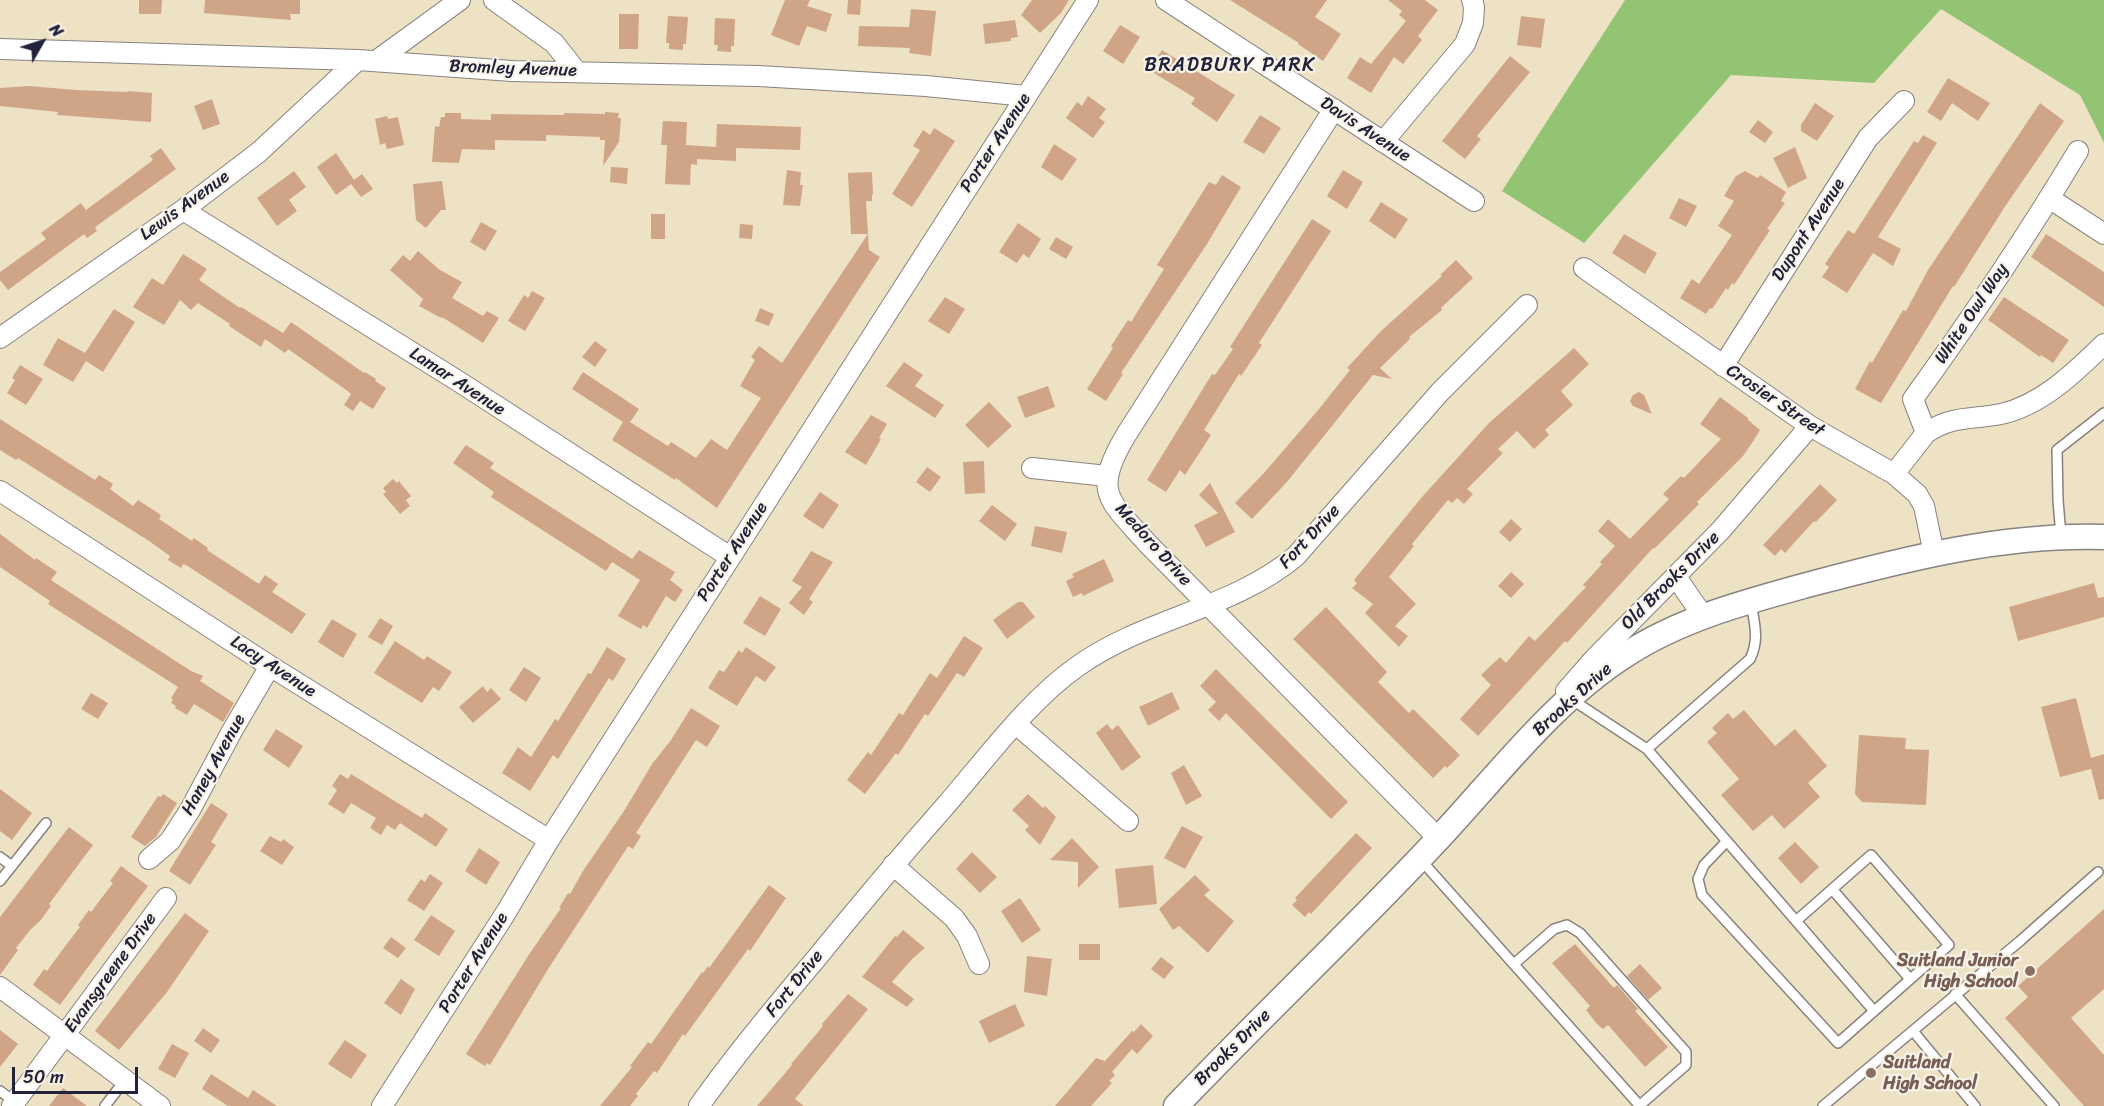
<!DOCTYPE html>
<style>
body{margin:0}
#map{position:relative;width:2104px;height:1106px;overflow:hidden;background:#eee2c4;font-family:Sriracha,sans-serif}
canvas{display:block}
.north{position:absolute;left:12px;top:12px;width:60px;height:60px;-webkit-text-stroke:4px #f7f3e8;paint-order:stroke;rotate:51deg;font-size:16px;font-weight:700;line-height:24px;text-align:center;color:#22223b}
.north::after{content:'';display:block;margin:auto;width:21px;height:27px;background:#22223b;clip-path:polygon(50% 0,100% 100%,50% 72%,0 100%)}
.scale{position:absolute;left:12px;top:1067px;width:126px;height:27px;box-sizing:border-box;border:3px solid #22223b;border-top:0;padding-left:8px;font-size:18px;line-height:21px;white-space:nowrap;color:#22223b;-webkit-text-stroke:4px #f7f3e8;paint-order:stroke}
</style>
<div id="map">
<canvas width="2104" height="1106"></canvas>
<div class="north">N</div>
<div class="scale">50 m</div>
</div>
<script>
const g = document.querySelector('canvas').getContext('2d');
g.lineJoin = 'round';
function fillPath(path, color) { g.fillStyle = color; g.fill(path, 'evenodd'); }
function trace(path, color, width, dash) { g.strokeStyle = color; g.lineWidth = width; g.lineCap = dash ? 'butt' : 'round'; g.setLineDash(dash || []); g.stroke(path); }
function label(font, color, halo, rows, align = 'center') {
  g.font = font + ' Sriracha,sans-serif'; g.lineWidth = 4.5; g.setLineDash([]); g.textBaseline = 'middle'; g.strokeStyle = halo; g.fillStyle = color; for (const [text, x, y, turn = 0] of rows) {
    g.save(); g.translate(x, y); g.rotate((+turn || 0) * Math.PI / 180); g.textAlign = isNaN(turn) ? turn : align; if (halo) g.strokeText(text, 0, 0); g.fillText(text, 0, 0); g.restore();
  }
}
fillPath(new Path2D(`
 M1625 0H2104V143L2080 95 1941 9 1874 83 1731 75 1584 243 1502 191Z`), '#93c473');
fillPath(new Path2D(`
 M139 0H162L161 14H139Z
 M205 0H300V14H290L291 20 204 13Z
 M785 0H810L807 6 832 14 826 32 807 26 799 46 771 35Z
 M848 0H861L860 15 847 14Z
 M1032 0H1069L1061 13 1040 33 1021 15Z
 M1230 0H1327L1315 17 1341 34 1323 61 1298 44 1299 43Z
 M1388 0H1425L1438 10 1418 36 1422 40 1403 64 1394 57 1371 93 1347 78 1360 57 1371 64 1406 21 1399 15 1402 11Z
 M911 9 936 11 931 56 909 53 910 48 858 46 859 26 909 27Z
 M619 14H639L638 49H619Z
 M668 16 688 17 686 44H683V50L669 49V43H666Z
 M1521 16 1545 19 1541 48 1517 45Z
 M715 18 735 19 734 46H731V52L717 51 718 45H714Z
 M1015 20 1018 37 1011 38V41L985 44 983 24Z
 M1120 25 1140 37 1123 64 1103 51Z
 M1162 50 1235 95 1217 122 1191 104 1195 98 1149 70Z
 M1510 56 1530 72 1477 136 1481 139 1465 159 1442 141Z
 M1948 78 1990 103 1978 121 1952 103 1941 121 1927 112Z
 M29 86 76 90 128 92V91L152 93 151 122 57 115 58 112 0 106V88Z
 M1088 96 1106 109 1099 118 1105 122 1093 138 1066 118 1077 102 1082 106Z
 M212 99 220 124 203 130 194 106Z
 M1815 103 1834 116 1817 141 1801 131V125Z
 M2040 103 2064 121 2006 205 1954 287 1953 286 1881 403 1855 389 1870 361 1872 363 1903 310 1906 311 1928 270Z
 M605 112 619 113 618 118H621L619 142 603 166 605 140H600V137L546 135V141L495 140V150L462 149 459 163 432 162 435 126 439 127 441 117H445V113H461V119L491 120V114L564 115V113L605 114Z
 M1260 115 1281 128 1264 154 1243 142Z
 M387 116 388 119 398 117 404 145 387 149 385 143 380 145 375 119Z
 M1758 120 1773 132 1765 143 1749 132Z
 M663 121 687 122 686 145 716 147 717 124 801 127 800 150 736 148V161L697 159V165L691 164 690 185 665 184 667 145H661Z
 M934 128 955 141 912 207 892 194 920 150 913 146 923 130 930 135Z
 M1923 135 1937 143 1878 237 1901 249 1893 266 1873 253 1847 293 1822 277 1829 267 1825 264 1848 230 1854 234 1914 141 1918 143Z
 M1054 144 1077 159 1062 181 1041 167Z
 M1795 147 1807 178 1788 188 1773 158Z
 M161 148 176 169 95 227 97 231 87 238 84 234 8 290 0 280V272L46 239 41 233 81 203 86 210 120 185 153 160 150 156Z
 M336 153 354 180 362 174 373 189 361 197 351 184 336 195 317 167Z
 M611 167 628 168 627 184 610 182Z
 M787 170 801 172 800 185H803L800 206 783 205Z
 M1343 170 1363 182 1347 209 1327 196Z
 M294 171 306 187 289 200 297 211 277 226 257 198Z
 M1745 171 1758 178 1760 175 1786 192 1781 201 1785 203 1767 229 1770 230 1734 285 1732 283 1728 290 1726 288 1712 309 1710 308 1706 314 1680 298 1692 279 1699 284 1732 235 1718 226 1734 201 1724 196 1736 176Z
 M872 172 873 195H872V201H866L869 250 880 257 717 508 676 478 675 480 612 440 623 422 572 389 583 372 639 409 630 422 668 446 671 442 696 458 711 439 727 450 761 398 740 386 755 360 751 357 759 346 782 363 868 234H851L848 173Z
 M1222 175 1241 187 1207 244 1121 373 1123 374 1106 401 1087 389 1113 348 1111 346 1128 320 1131 322 1164 269 1157 265 1209 182 1216 185Z
 M442 181 446 210H441L426 228 416 220 413 184Z
 M1679 198 1697 206 1686 227 1669 218Z
 M1381 202 1408 219 1395 239 1369 221Z
 M651 214H665V239H651Z
 M1312 219 1331 231 1259 343 1262 345 1241 376 1239 374 1204 430 1211 435 1185 475 1180 470 1166 492 1147 480 1212 374 1215 375 1233 349 1230 347Z
 M481 222 497 231 485 251 470 242Z
 M1018 223 1041 239 1029 258 1023 254 1017 263 999 252Z
 M740 224 753 225 752 239 739 238Z
 M1624 234 1657 253 1645 274 1612 253Z
 M2046 234 2104 272V307L2031 257Z
 M1056 237 1073 247 1066 259 1049 249Z
 M418 251 440 270 462 282 452 298 483 316 487 311 499 318 483 343 442 317 441 318 419 306 423 299 390 270 403 255 410 261Z
 M183 254 207 269 199 280 240 308 241 307 283 333 291 322 364 373 365 372 376 379 375 381 386 388 373 409 360 401 353 411 344 405 351 394 349 392 322 373 288 349 285 353 265 339 261 347 229 326 230 324 198 303 191 310 180 300 164 325 133 307 152 278 163 285Z
 M1456 260 1473 278 1441 308 1442 310 1409 337 1410 339 1380 368 1392 379 1373 375 1286 483 1252 519 1235 503 1264 473 1319 409 1350 370 1347 368 1381 331 1442 276 1440 275Z
 M532 291 545 298 525 331 508 321 524 295 528 298Z
 M945 297 965 309 949 334 928 321Z
 M2004 297 2069 340 2053 363 2041 355 2040 357 1988 320Z
 M760 308 774 314 769 326 755 321Z
 M114 309 135 322 103 372 86 361 73 382 43 365 58 338 85 353Z
 M595 341 607 350 595 367 582 357Z
 M1574 348 1589 364 1561 391 1573 405 1545 430 1549 435 1534 449 1517 431 1498 449 1503 453 1467 489 1473 494 1464 504 1457 498 1452 503 1448 500 1412 544 1414 546 1389 577 1416 604 1395 626 1408 636 1399 647 1365 613 1373 604 1352 588 1357 583 1354 580 1422 497 1489 423Z
 M904 362 923 375 915 386 944 405 935 418 886 386Z
 M20 365 43 379 26 405 7 393 15 380 12 378Z
 M1048 386 1055 407 1025 418 1017 397Z
 M1639 392 1644 395 1652 414 1633 406 1630 401 1633 395Z
 M1720 397 1748 418V420L1760 430 1754 440 1743 456 1697 502 1699 504 1654 549 1653 548 1567 643 1565 641 1478 736 1460 719 1491 685 1481 675 1500 657 1506 663 1529 636 1535 641 1586 587 1583 585 1602 564 1600 562 1615 546 1598 531 1608 519 1630 539 1669 499 1663 494 1681 476 1684 478 1721 439 1700 424Z
 M989 402 1012 426 988 448 965 425Z
 M871 415 887 424 879 438 881 439 866 465 845 452Z
 M0 419 95 480 99 475 113 484 110 489 133 506 138 500 161 515 159 519 192 541 194 538 208 548 207 550 259 584 265 575 278 584 272 592 306 614 292 634 186 565 183 564 181 568 168 560 170 556 149 541 18 458 16 460 0 450Z
 M466 445 494 463 490 468 632 559 639 550 675 572 670 580 683 590 675 602 666 596 647 628 643 625 641 629 618 616 640 580 612 562 606 571 491 497 494 492 453 463Z
 M984 461 985 493 965 494 963 462Z
 M927 467 941 477 930 492 916 482Z
 M393 479 397 483 399 481 411 496 406 500 410 506 400 514 383 494 386 492 383 488Z
 M1210 483 1235 532 1206 547 1194 525 1218 513 1199 495Z
 M1820 484 1837 500 1816 522 1814 521 1785 553 1781 549 1775 556 1763 545Z
 M820 492 839 505 823 529 803 516Z
 M992 505 1017 524 1005 541 979 521Z
 M1511 519 1522 529 1510 542 1499 532Z
 M1035 526 1067 532 1062 553 1031 546Z
 M0 534 35 560 36 558 57 572 51 580 191 671 203 676 200 681 234 703 223 722 194 704 187 715 175 708 176 706 171 703 173 700 171 698 178 687 48 604 50 601 0 567Z
 M811 551 833 562 809 599 813 602 804 615 789 603 802 587 792 581Z
 M1104 559 1114 581 1083 596 1082 593 1073 597 1066 581 1074 577 1072 574Z
 M1511 572 1524 584 1511 598 1498 586Z
 M2094 583 2098 598 2104 597V617L2018 641 2009 607Z
 M760 596 781 609 765 636 743 623Z
 M1018 602H1023L1035 617 1007 639 993 620Z
 M1326 607 1387 672 1378 682 1409 713 1413 709 1460 755 1447 768 1445 766 1433 778 1293 639Z
 M380 618 393 626 382 645 368 637Z
 M332 619 357 634 343 658 318 642Z
 M964 636 983 648 964 677 957 673 928 716 925 714 898 755 896 753 865 794 847 780 868 752 871 755 899 713 903 715 930 673 937 678Z
 M395 641 424 660 427 656 452 672 439 691 433 687 422 703 374 673Z
 M607 647 626 659 613 681 609 678 558 759 553 755 530 791 502 773 518 747 531 757 555 719 558 721 588 673 591 674Z
 M746 647 776 667 765 682 756 676 737 706 708 688 719 670 724 672 739 650 742 653Z
 M524 667 541 678 526 702 509 690Z
 M1216 669 1348 802 1331 819 1226 713 1219 721 1208 710 1216 702 1200 686Z
 M483 686 487 692 491 688 501 699 473 723 459 707Z
 M1172 692 1180 709 1148 726 1139 707Z
 M91 693 108 703 98 719 81 709Z
 M2076 698 2091 758 2104 754V799L2099 800 2091 769 2060 777 2041 707Z
 M691 708 720 726 707 747 696 740 636 833 641 836 633 849 628 846 627 848 550 966 490 1065 487 1063 485 1066 466 1054 530 953 561 908H559L568 893 570 894 583 871 624 811 652 764 671 740Z
 M1744 710 1775 746 1795 729 1827 766 1808 783 1820 797 1784 829 1772 815 1753 831 1721 795 1739 779 1707 742 1717 733 1712 728 1728 713 1733 719Z
 M1107 724 1112 730 1118 725 1141 757 1122 771 1096 733Z
 M276 729 303 746 289 768 263 750Z
 M1859 735 1906 738 1905 749 1929 750 1926 805 1862 802 1855 794Z
 M1184 765 1202 796 1186 805 1171 773Z
 M340 774 348 779 351 774 422 818 425 813 448 829 436 847 400 823 395 830 387 825 381 835 370 828 376 818 351 803 344 814 328 804 337 790 332 786Z
 M0 789 32 813 12 840 0 831Z
 M163 794 177 803 156 837 145 846 131 837 158 796 161 797Z
 M1028 794 1043 808 1045 806 1056 817 1040 845 1025 830 1029 826 1012 810Z
 M211 803 228 814 211 842 216 845 190 885 169 871Z
 M1182 826 1203 837 1185 869 1164 858Z
 M69 827 93 845 49 904 51 906 40 921 31 929 16 948 18 950 0 975V917Z
 M1356 833 1372 848 1311 914 1309 912 1305 917 1292 905 1297 900 1295 898Z
 M270 836 281 842 283 839 294 847 282 865 260 851Z
 M1072 838 1099 867 1078 888V862L1050 860Z
 M1795 842 1819 867 1801 884 1778 858Z
 M479 848 500 862 486 885 465 871Z
 M972 852 997 877 980 893 956 869Z
 M1153 865 1157 904 1119 908 1115 869Z
 M121 866 148 886 60 1005 33 985 44 969 47 971 66 945 80 927 78 925 89 910 91 912 113 883 110 881Z
 M430 874 443 883 424 911 407 900 421 879 425 882Z
 M1195 875 1210 890 1204 895 1234 921 1208 953 1179 926 1173 930 1159 909Z
 M769 885 786 898 750 951 748 949 685 1036 683 1034 657 1073 654 1071 636 1094 638 1096 630 1106H600L632 1067 630 1066 648 1042 651 1044 702 972 703 973 708 966 709 968Z
 M1020 898 1041 930 1022 943 1001 911Z
 M2104 909V989L2071 1018 2104 1055V1106H2084L2005 1018 2028 997 2018 986Z
 M185 913 209 931 167 992 119 1050 95 1031Z
 M431 915 455 931 439 956 414 940Z
 M903 930 925 948 912 959 892 982 914 999 907 1007 862 977 895 936 897 937Z
 M391 937 406 948 398 958 383 948Z
 M1079 944H1100V960H1079Z
 M1575 944 1614 988 1617 985 1638 1009 1635 1011 1668 1047 1645 1067 1608 1025 1603 1029 1597 1024 1586 1010 1590 1006 1552 963Z
 M1027 956 1052 959 1047 996 1024 992Z
 M1161 957 1174 967 1164 979 1151 969Z
 M1640 964 1662 988 1648 1000 1627 976Z
 M401 979 415 989 401 1015 384 1003Z
 M848 994 868 1009 795 1099 804 1106H757L792 1065 791 1064 823 1026 822 1024Z
 M1015 1004 1025 1026 989 1043 979 1021Z
 M1141 1024 1153 1036 1137 1054 1132 1049 1112 1072 1115 1075 1109 1081 1112 1083 1091 1106H1055L1096 1058 1105 1061 1132 1031 1134 1032Z
 M203 1028 220 1040 211 1053 194 1041Z
 M0 1030 18 1044 0 1067Z
 M345 1040 367 1055 351 1079 328 1064Z
 M172 1044 189 1053 175 1078 158 1069Z
 M211 1074 248 1098 253 1090 277 1106H228L202 1089Z
 M63 1088 87 1106H49Z`), '#d0a587');
const service = new Path2D(`
 M2061 536 2058 500 2057 450 2104 413
 M1571 699 1647 749 1874 1011
 M1647 749 1750 659C1760 639 1754 623 1751 602
 M1727 841 1704 865 1698 879 1702 895 1838 1043 1949 945 1871 855 1796 921
 M0 857 12 866
 M1420 859 1640 1106
 M0 881 46 823
 M1832 889 1910 979
 M1514 964 1554 929 1567 925 1580 933 1686 1052V1065L1639 1106
 M1955 994 2054 1106
 M1913 1031 1975 1106
 M0 1091 15 1102
 M105 1106 125 1080
 M1823 1106 2020 941 2098 872`);
const minor = new Path2D(`
 M494 0 554 43 577 72
 M1166 0 1474 201
 M0 49 358 60 512 71 759 76 926 86 1026 96
 M376 61 460 0
 M1334 109 1126 435C1092 493 1108 499 1148 544L1439 839
 M1383 142 1465 44 1473 23 1474 7 1472 0
 M2049 198 2104 234
 M183 210 458 381 730 557
 M1584 268 1810 426 1894 474 1917 494 1924 506 1934 554
 M0 338 183 210 259 152 358 60
 M1723 366 1868 138 1904 101
 M1926 433C1953 415 1971 420 2001 414 2042 405 2075 372 2104 344
 M1032 468 1107 476
 M1894 474 1926 433 1913 399C1971 319 2027 236 2078 151
 M0 491 270 666 549 840
 M1676 577 1703 616
 M1566 691 1594 659 1721 530 1810 426
 M1016 724 1128 821
 M149 859 170 841 190 810 232 731 270 666
 M893 865 954 918 967 936 979 964
 M0 987 160 1106
 M12 1106 166 898
 M382 1106 505 914 549 840 1088 0
 M699 1106C735 1055 775 1007 815 960 858 907 902 855 947 804 986 759 1029 700 1078 666 1145 618 1233 609 1296 556L1440 392 1527 305`);
const tertiary = new Path2D(`
 M1176 1106C1263 1015 1354 929 1440 837 1497 776 1555 699 1627 654 1681 619 1745 602 1807 585 1905 559 2002 534 2104 537`);
trace(service, '#888280', 12);
trace(minor, '#888280', 22);
trace(tertiary, '#888280', 27);
trace(service, '#fff', 9);
trace(minor, '#fff', 20);
trace(tertiary, '#fff', 24);
for (const [x, y, r, color] of [
 [2030,971,6,"#8d6e63"],
 [1871,1073,6,"#8d6e63"]
]) { const dot = new Path2D(); dot.arc(x, y, r, 0, 2 * Math.PI); g.fillStyle = color; g.fill(dot); trace(dot, '#f7f3e8', 2); }
label('18px', '#22223b', '#f7f3e8', [
 ["Bromley Avenue",513,69,2],
 ["Davis Avenue",1365,130,33],
 ["Porter Avenue",996,143,-57],
 ["Lewis Avenue",185,206,-36],
 ["Dupont Avenue",1809,230,-57],
 ["White Owl Way",1972,314,-56],
 ["Lamar Avenue",457,382,33],
 ["Crosier Street",1775,401,34],
 ["Fort Drive",1310,537,-47],
 ["Medoro Drive",1153,545,48],
 ["Porter Avenue",733,552,-57],
 ["Old Brooks Drive",1671,581,-45],
 ["Lacy Avenue",273,667,33],
 ["Brooks Drive",1573,700,-42],
 ["Haney Avenue",214,765,-61],
 ["Porter Avenue",474,963,-58],
 ["Evansgreene Drive",111,973,-54],
 ["Fort Drive",795,984,-51],
 ["Brooks Drive",1233,1048,-45]
]);
label('bold 18px', '#785e54', '#f7f3e8', [
 ["Suitland Junior",2018,961],
 ["High School",2018,982],
 ["Suitland",1883,1063,"left"],
 ["High School",1883,1084,"left"]
], 'right');
g.letterSpacing = '1.5px';
label('20px', '#22223b', '#f7f3e8', [
 ["BRADBURY PARK",1230,66]
]);
g.letterSpacing = '0px';
</script>
